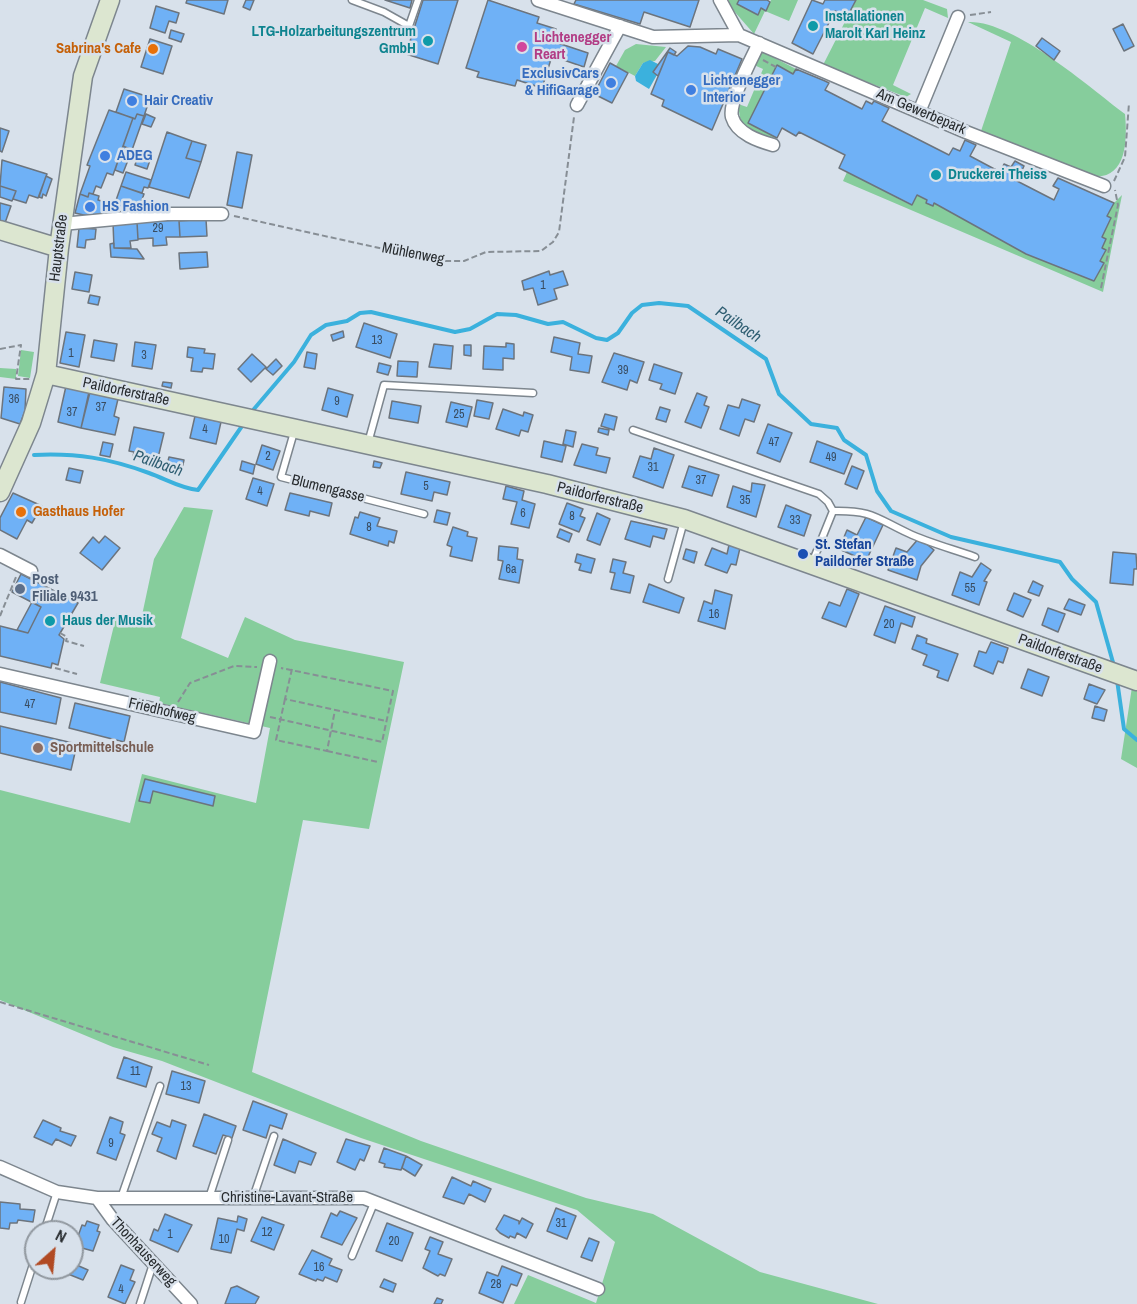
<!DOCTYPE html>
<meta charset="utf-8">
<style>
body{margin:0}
#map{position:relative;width:1137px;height:1304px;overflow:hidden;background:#d8e1eb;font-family:"Archivo Narrow",sans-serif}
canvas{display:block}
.north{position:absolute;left:24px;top:1220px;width:60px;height:60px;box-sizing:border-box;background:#d8e1eb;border:2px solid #91989f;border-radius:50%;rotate:27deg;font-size:16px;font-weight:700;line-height:24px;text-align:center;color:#272b2e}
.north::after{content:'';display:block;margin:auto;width:21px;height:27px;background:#b14a23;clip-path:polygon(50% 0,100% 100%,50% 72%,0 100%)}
</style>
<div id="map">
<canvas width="1137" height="1304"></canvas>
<div class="north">N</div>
</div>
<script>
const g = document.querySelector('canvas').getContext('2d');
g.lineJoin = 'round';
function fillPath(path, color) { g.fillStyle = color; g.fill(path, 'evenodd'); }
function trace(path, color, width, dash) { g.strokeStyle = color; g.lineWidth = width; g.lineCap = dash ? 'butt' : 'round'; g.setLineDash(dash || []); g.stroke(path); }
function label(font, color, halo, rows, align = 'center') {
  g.font = font + ' "Archivo Narrow",sans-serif'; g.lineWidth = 5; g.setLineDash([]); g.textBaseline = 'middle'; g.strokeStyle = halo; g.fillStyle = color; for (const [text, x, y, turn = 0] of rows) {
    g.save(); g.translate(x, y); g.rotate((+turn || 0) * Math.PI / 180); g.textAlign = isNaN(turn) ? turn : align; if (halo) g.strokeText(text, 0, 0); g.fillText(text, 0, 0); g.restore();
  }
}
fillPath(new Path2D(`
 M729 0H739L737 4 757 14 761 8 766 10 771 0H798L789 21 765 11 754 34 727 3Z
 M856 0H923L947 9 948 18 925 8 893 85 911 94 906 97 823 65Z
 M968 22C1013 20 1088 86 1125 114 1128 146 1125 187 1082 174L981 131 1011 42Z
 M636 44 666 47 655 61 643 63 635 76 616 66 625 50Z
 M761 51 796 69 793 74 777 66 748 123 777 138 772 141 745 127 740 118 738 104 747 107 763 69 754 65Z
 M847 172 911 205 917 195 927 200 926 203 933 206 934 203 1026 254 1094 281 1104 263 1100 261 1106 251 1102 248 1106 239 1102 237 1111 219 1107 216 1114 203 1122 195 1103 292 843 181Z
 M21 350 34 352 30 378 18 376Z
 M0 368 16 369V379L0 377Z
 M184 507 213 510 181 638 228 658 245 617 295 640 404 662 369 829 303 820 252 1072 421 1141 586 1198 653 1214 760 1272 878 1304H514L528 1275 596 1303 615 1242 577 1210 361 1138 162 1061 113 1047 0 1000V790L130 823 142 774 256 803 270 728 159 703 160 697 100 683 117 613 141 620 154 559Z
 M1132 687 1137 691V768L1121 759Z`), '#86cd9c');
fillPath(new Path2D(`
 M650 60 662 66 649 89 636 81 635 76 643 63Z`), '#3bb1dd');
trace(new Path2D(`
 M254 409 294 362 311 335 326 325 347 321 360 313 371 312 455 332 470 329 497 314 516 315 548 324 563 322 596 338 607 340 618 333 632 313 642 305 659 303 688 306 766 359 779 394 811 424 837 428 844 440 866 455 877 491 891 511 951 537 1060 562 1072 579 1096 602 1114 666
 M34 455C77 453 108 458 149 473 166 479 180 488 198 490L242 426
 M1117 680 1124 729 1137 740`), '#3bb1dd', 4);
const building = new Path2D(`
 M187 0H228L224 14 186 3Z
 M246 0H254L250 10 243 7Z
 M385 0H412L410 8Z
 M423 0H458L438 64 406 54Z
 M488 0 539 17 537 23 556 29 552 41 588 53 584 67 552 56 542 88 517 80 515 86 477 77 479 72 466 68Z
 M576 0H699L690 27 644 12 640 24 574 4Z
 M739 0H767L770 2 766 11 761 8 758 15 737 4Z
 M812 0 823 4 825 0H856L847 17 835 11 813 54 792 43Z
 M156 6 179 13 176 23 169 21 165 33 150 28Z
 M1123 24 1134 46 1124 51 1113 29Z
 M171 30 184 34 181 42 169 38Z
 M1042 38 1060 51 1054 60 1036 46Z
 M150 39 172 46 163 74 141 67Z
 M688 46 700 47 716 54 718 49 742 59 712 130 662 106 664 100 651 94 668 52 677 56Z
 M670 48 676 52 674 55 668 52 658 76 653 72Z
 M610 63 628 73 612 103 594 94Z
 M777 65 793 74 796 69 825 81 829 83 825 90 862 109 866 101 872 104 874 101 889 108 882 121 949 155 953 148 960 151 965 140 976 145 970 156 1000 172 1004 164 1011 167 1015 161 1024 166 1017 181 1054 200 1059 189 1053 186 1058 178 1114 203 1107 216 1111 218 1102 237 1106 239 1102 248 1106 250 1100 261 1104 263 1094 281 1026 254 934 203 933 206 926 203 927 200 917 195 912 205 839 168 845 155 799 132 796 136 782 128 777 138 748 123Z
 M124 89 146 96 143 105 147 107 144 116 137 114 135 119 116 112Z
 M109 110 133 118 113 175 107 173 101 188 96 186 93 194 89 193 88 197 80 194 90 166 87 165Z
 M137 114 144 116 132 150 123 146 133 118 135 119Z
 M146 114 155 118 151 127 142 124Z
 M0 128 9 131 2 152 0 151Z
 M167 132 192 141 186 158 201 162 189 198 149 187Z
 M192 141 206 145 201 162 186 158Z
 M123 146 132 150 123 173 115 170Z
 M237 152 252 155 242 208 227 205Z
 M138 156 150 160 147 169 135 165Z
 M2 160 47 174 38 198 29 195 26 203 13 199 16 191 0 186Z
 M126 172 151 180 148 188 144 187 142 193 121 186Z
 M46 176 52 179 46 196 43 194 42 198 39 197Z
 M0 186 16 191 12 201 0 197Z
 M121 186 144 194 137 214 114 206Z
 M89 193 99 196 98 200 105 202 101 219 75 213 80 194 88 197Z
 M0 203 11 206 5 223 0 221Z
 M206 219 207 236 180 237 179 221Z
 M179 220 180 237H166L167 245 153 246V238L138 239 137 222Z
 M137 222 138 240 130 241 131 248H114L113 223Z
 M79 228 96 229 95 239 86 240 85 248 77 247Z
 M114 243V248L137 249 144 259 111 257 110 244Z
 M207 252 208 267 180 269 179 253Z
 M549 271 550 275 563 271 568 285 554 289 557 299 538 305 533 288 524 290 522 281Z
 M75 272 92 275 89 292 72 289Z
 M90 295 100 297 98 305 88 303Z
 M364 323 397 334 390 358 356 347Z
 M343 331 344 337 333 341 331 335Z
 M66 332 85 335 79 367 60 363Z
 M554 337 580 343 578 354 592 356 589 373 570 370 572 357 551 352Z
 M94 340 117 344 114 361 91 357Z
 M135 342 156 345 152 369 132 366Z
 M506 343 514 344V359L503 358V370L483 369 484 346 506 347Z
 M434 344 453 346 451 369 429 367Z
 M464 345H471V356L464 355Z
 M188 347 205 349 204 353 215 354 213 369 203 368 202 372 191 371 193 358 187 357Z
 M307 352 317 354 315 369 304 367Z
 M614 353 644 362 637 383 630 380 627 390 602 382Z
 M252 354 266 367 251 382 238 369Z
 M276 359 282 366 273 375 266 369Z
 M398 361 418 362 417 377 397 376Z
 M379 363 391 366 388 375 377 372Z
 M654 364 682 373 675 394 660 389 662 384 649 380Z
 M163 382 172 383 171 388 162 386Z
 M66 386 90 392 81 428 58 422Z
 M4 387 26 389 25 411 20 424 1 418Z
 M328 388 353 395 347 417 322 410Z
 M89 392 118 399 114 416 119 418 115 435 81 428Z
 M697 393 707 397 704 405 709 407 701 428 685 422Z
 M742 399 760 405 754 422 745 419 739 436 720 429 728 405 739 408Z
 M477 400 493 403 489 419 474 416Z
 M392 401 421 406 418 423 389 418Z
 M451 402 472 407 467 427 446 422Z
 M660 407 670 410 666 422 656 419Z
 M503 409 523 416 524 412 533 415 528 432 521 430 519 436 496 429Z
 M605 414 617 417 614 430 601 426Z
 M195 416 221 422 216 444 190 438Z
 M768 424 792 433 780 462 757 453Z
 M134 427 164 433 157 462 133 457 134 452 129 451Z
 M599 428 609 430 608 435 598 432Z
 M566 430 576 432 573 447 563 444Z
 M544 441 566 446 562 462 541 457Z
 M817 441 852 454 844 474 810 462Z
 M103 442 113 444 110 457 100 455Z
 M582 444 598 448 596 455 610 458 606 473 574 465Z
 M262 445 280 451 273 470 256 464Z
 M654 448 674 455 663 488 633 477 640 456 651 459Z
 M169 457 184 460 181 473 166 469Z
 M242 461 255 465 253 474 240 470Z
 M374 461 382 463 380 468 373 467Z
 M689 466 719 475 712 496 682 487Z
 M852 466 864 471 857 489 845 484Z
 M69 468 83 471 80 483 66 480Z
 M406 472 450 482 447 495 434 492 432 501 401 494Z
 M253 478 274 484 267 506 246 499Z
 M752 483 765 485 756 517 727 507 733 486 751 492Z
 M506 486 524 491 522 500 535 504 529 528 511 524 517 502 503 499Z
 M13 493 42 506 32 523 27 520 17 539 0 530V518Z
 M290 493 332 503 329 516 310 511 309 516 285 510Z
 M567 503 583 509 580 516 585 518 579 532 559 524Z
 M786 505 811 515 804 536 778 527Z
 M437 510 450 513 447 525 434 522Z
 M360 512 380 518 377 526 397 531 394 543 389 541 388 546 350 534 355 517 358 518Z
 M597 513 610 519 600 545 587 540Z
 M866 517 883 525 866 561 839 549 847 530 857 535Z
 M631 521 667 529 664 539 653 536 650 547 625 539Z
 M453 527 468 532 467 536 477 538 472 561 450 556 452 547 447 545Z
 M560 529 572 534 569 542 557 537Z
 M105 536 120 548 102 570 80 553 93 537 99 543Z
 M919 538 934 550 921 566 917 580 888 570 896 548 907 552Z
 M729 545 740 548 736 565 731 564 727 573 705 565 712 548 727 554Z
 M499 546 518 548 517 559 523 560 519 583 499 579 503 561 498 560Z
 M686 549 697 552 694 563 683 559Z
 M1113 552 1136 554 1137 569H1134L1133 585 1110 583Z
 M577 554 595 559 591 573 579 570 581 564 575 562Z
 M613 559 626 562 623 573 634 576 630 593 611 589 615 573 610 572Z
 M981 563 991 570 984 581 987 582 979 605 952 595 960 572 972 577Z
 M21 574 78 603 59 635 64 639 58 665 52 663 51 668 0 656V626L28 633 41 607 12 592Z
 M1033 581 1043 586 1039 596 1028 592Z
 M649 584 684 598 679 613 643 602Z
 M847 589 859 594 846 627 822 618 829 602 840 606Z
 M715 590 732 595 725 629 698 621 704 601 712 604Z
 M1014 593 1031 600 1023 617 1007 610Z
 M1069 599 1085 605 1081 615 1064 609Z
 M32 602 41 607 28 633 17 630Z
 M885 606 915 617 912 627 901 623 895 643 874 635Z
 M1048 608 1065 614 1058 632 1042 625Z
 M917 635 927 639 926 643 958 654 948 681 937 677 939 671 923 665 927 655 912 649Z
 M991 642 1008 648 1003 663 998 661 993 674 974 666 979 651 986 653Z
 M1028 669 1049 677 1042 696 1021 688Z
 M0 682 61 698 56 724 0 712Z
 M1089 684 1105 690 1097 704 1084 699Z
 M75 703 130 716 124 742 69 728Z
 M1095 706 1107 710 1104 721 1092 718Z
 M0 726 77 744 71 770 0 753Z
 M145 779 215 796 213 806 153 791 150 803 139 801Z
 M124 1057 152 1067 146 1087 117 1078Z
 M172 1071 205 1081 199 1103 166 1094Z
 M253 1101 287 1114 282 1129 270 1125 266 1138 243 1130Z
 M204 1114 236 1126 232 1138 223 1135 216 1154 193 1146Z
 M110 1117 123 1122 120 1133 125 1135 116 1160 97 1153Z
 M43 1120 61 1128 60 1131 76 1136 71 1146 56 1139 52 1145 34 1137Z
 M172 1120 186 1125 176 1159 157 1151 162 1138 152 1134 157 1122 170 1127Z
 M283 1139 316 1153 311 1165 299 1161 295 1173 274 1165Z
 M346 1139 370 1146 364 1161 360 1159 355 1170 337 1162Z
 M384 1148 406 1156 401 1170 384 1167 385 1164 379 1162Z
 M406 1156 422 1165 415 1176 402 1168Z
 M452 1177 471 1186 473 1181 491 1189 485 1202 469 1194 464 1204 443 1197Z
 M0 1202 20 1204V1209L35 1210 33 1222 18 1220 17 1223H10L9 1229 0 1228Z
 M556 1208 576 1216 567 1239 547 1231Z
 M340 1211 357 1218 342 1245 321 1237 331 1213 337 1216Z
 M165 1214 192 1225 178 1252 150 1240 154 1229 158 1231Z
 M504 1215 519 1221V1224L522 1218 533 1224 526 1238 517 1233 515 1238 510 1236 509 1238 500 1233 496 1229Z
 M238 1216 247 1219 244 1231 237 1229 231 1253 211 1249 218 1218 237 1222Z
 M262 1217 284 1225 274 1250 251 1241Z
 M87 1221 99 1225 97 1231 100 1232 93 1251 82 1248 80 1253 72 1250V1244L75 1245 82 1225 85 1226Z
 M387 1223 413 1233 402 1261 376 1251Z
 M430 1237 443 1242 438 1254 452 1259 445 1276 440 1274 438 1276 423 1268 430 1251 425 1249Z
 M589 1238 599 1242 592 1261 581 1257Z
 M312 1250 332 1259 329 1265 342 1270 337 1282 325 1277 323 1281 317 1279 316 1281 299 1274Z
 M72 1263 88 1270 83 1280 68 1274Z
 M121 1265 134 1270 130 1280 135 1282 125 1304 108 1297Z
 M502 1266 522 1274 517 1286 511 1284 503 1303 479 1293 487 1272 498 1276Z
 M384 1279 396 1284 393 1292 380 1287Z
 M237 1286 259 1297 255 1304H225L231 1288Z
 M437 1298 443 1300 441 1304H434Z`);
fillPath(building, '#6fb1f6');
trace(building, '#6c747d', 1.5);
const lane = new Path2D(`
 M352 0 384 12 409 26 418 0
 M633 430 819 494 828 502 833 511 812 563
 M294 432 281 477 424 514
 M368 443 384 385 533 393
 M833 511C872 510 876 518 908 533 929 543 953 549 975 557
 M668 579 684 521
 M121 1198 160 1086
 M209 1198 228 1140
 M253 1198 274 1136
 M44 1232 57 1192
 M352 1256 374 1203
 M21 1302 36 1255
 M140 1304 153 1264`);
const street = new Path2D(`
 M538 0 653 37 739 35
 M720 0 739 35 966 132 1104 186
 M759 43C752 58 728 102 732 117 737 134 759 141 773 145
 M577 105 620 26
 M919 112 958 17
 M62 224 167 214H222
 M0 555 31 571
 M0 674 254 732 270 661
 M0 1167 57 1192 97 1198H364L598 1289
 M97 1198 113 1220 191 1304`);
const secondary = new Path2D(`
 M0 230 59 248
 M46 374 547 484 684 519 1137 681
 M0 492 31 423 46 374 59 248 83 76 110 0`);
trace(lane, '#7d868e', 9);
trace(street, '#7d868e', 15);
trace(secondary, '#7d868e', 21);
trace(new Path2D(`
 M970 15 991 12
 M763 60 776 67
 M1114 181 1125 157 1129 103
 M234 216 438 261H464L486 252 541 251 553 242 559 232 574 117
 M1101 288 1118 205 1115 190
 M0 349 21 345 16 379H30
 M0 616 16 577
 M60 633 67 637 66 641 84 646
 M55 668 77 674
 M292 669 285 699 386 721
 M285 699 276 740 327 751 335 710
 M178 702 190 683 234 666 257 667
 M270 717 382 742 393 691 281 668
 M327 751 378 762
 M0 1002 209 1065`), '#878e95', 2, [6, 3]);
trace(lane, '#fff', 6);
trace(street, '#fff', 12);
trace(secondary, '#dce6d0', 18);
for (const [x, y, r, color] of [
 [813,26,6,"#0f9aa8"],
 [428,41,6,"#0f9aa8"],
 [522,47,6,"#d1479c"],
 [153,49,6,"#e8710a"],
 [611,83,6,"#3f7fe0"],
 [691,90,6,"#3f7fe0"],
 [132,101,6,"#3f7fe0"],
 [105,156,6,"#3f7fe0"],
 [936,175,6,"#0f9aa8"],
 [90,207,6,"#3f7fe0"],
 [21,512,6,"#e8710a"],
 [803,554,6,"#1a4fb4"],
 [20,589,6,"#5c6f8a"],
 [50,621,6,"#0f9aa8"],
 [38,748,6,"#8d6e63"]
]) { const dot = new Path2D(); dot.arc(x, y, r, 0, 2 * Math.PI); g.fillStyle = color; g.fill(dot); trace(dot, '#d8e1eb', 2); }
label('12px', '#394c60', null, [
 ["29",158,229],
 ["1",543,286],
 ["13",377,341],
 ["1",71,354],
 ["3",144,356],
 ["39",623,371],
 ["36",14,400],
 ["9",337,402],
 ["37",101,408],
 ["37",72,413],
 ["25",459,415],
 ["4",205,430],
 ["47",774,443],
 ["2",268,457],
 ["49",831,458],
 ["31",653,468],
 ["37",701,481],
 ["5",426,487],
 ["4",260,492],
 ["35",745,501],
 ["6",523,514],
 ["8",572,517],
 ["33",795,521],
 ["8",369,528],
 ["6a",511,570],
 ["55",970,589],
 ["16",714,615],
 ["20",889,625],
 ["47",30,705],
 ["11",135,1072],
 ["13",186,1087],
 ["9",111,1144],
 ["31",561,1224],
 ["12",267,1233],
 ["1",170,1235],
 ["10",224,1240],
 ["20",394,1242],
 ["16",319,1268],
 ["28",496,1285],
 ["4",121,1290]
]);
label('bold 15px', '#0d838f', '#d8e1eb', [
 ["Installationen",825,17],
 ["Marolt Karl Heinz",825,34],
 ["LTG-Holzarbeitungszentrum",416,32,"right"],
 ["GmbH",416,49,"right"],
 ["Druckerei Theiss",948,175],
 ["Haus der Musik",62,621]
], 'left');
label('bold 15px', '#b23c85', '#d8e1eb', [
 ["Lichtenegger",534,38],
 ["Reart",534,55]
], 'left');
label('bold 15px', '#c56008', '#d8e1eb', [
 ["Sabrina's Cafe",141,49],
 ["Gasthaus Hofer",33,512,"left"]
], 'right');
label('bold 15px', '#366cbe', '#d8e1eb', [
 ["ExclusivCars",599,74,"right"],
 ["& HifiGarage",599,91,"right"],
 ["Lichtenegger",703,81],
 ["Interior",703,98],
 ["Hair Creativ",144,101],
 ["ADEG",117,156],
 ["HS Fashion",102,207]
], 'left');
label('15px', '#272b2e', '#d8e1eb', [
 ["Am Gewerbepark",921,112,23],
 ["Hauptstraße",59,248,-83],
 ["Mühlenweg",413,254,11],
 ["Paildorferstraße",126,392,12],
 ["Blumengasse",328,489,14],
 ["Paildorferstraße",600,498,14],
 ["Paildorferstraße",1060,654,20],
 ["Friedhofweg",162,711,13],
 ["Christine-Lavant-Straße",287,1198],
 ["Thonhauserweg",143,1252,47]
]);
label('bold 15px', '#164399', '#d8e1eb', [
 ["St. Stefan",815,545],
 ["Paildorfer Straße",815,562]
], 'left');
label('bold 15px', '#4e5e75', '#d8e1eb', [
 ["Post",32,580],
 ["Filiale 9431",32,597]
], 'left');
label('bold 15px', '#785e54', '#d8e1eb', [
 ["Sportmittelschule",50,748]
], 'left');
label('italic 16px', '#2e5d71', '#d8e1eb', [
 ["Pailbach",738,325,34],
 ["Pailbach",158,464,19]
]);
</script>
